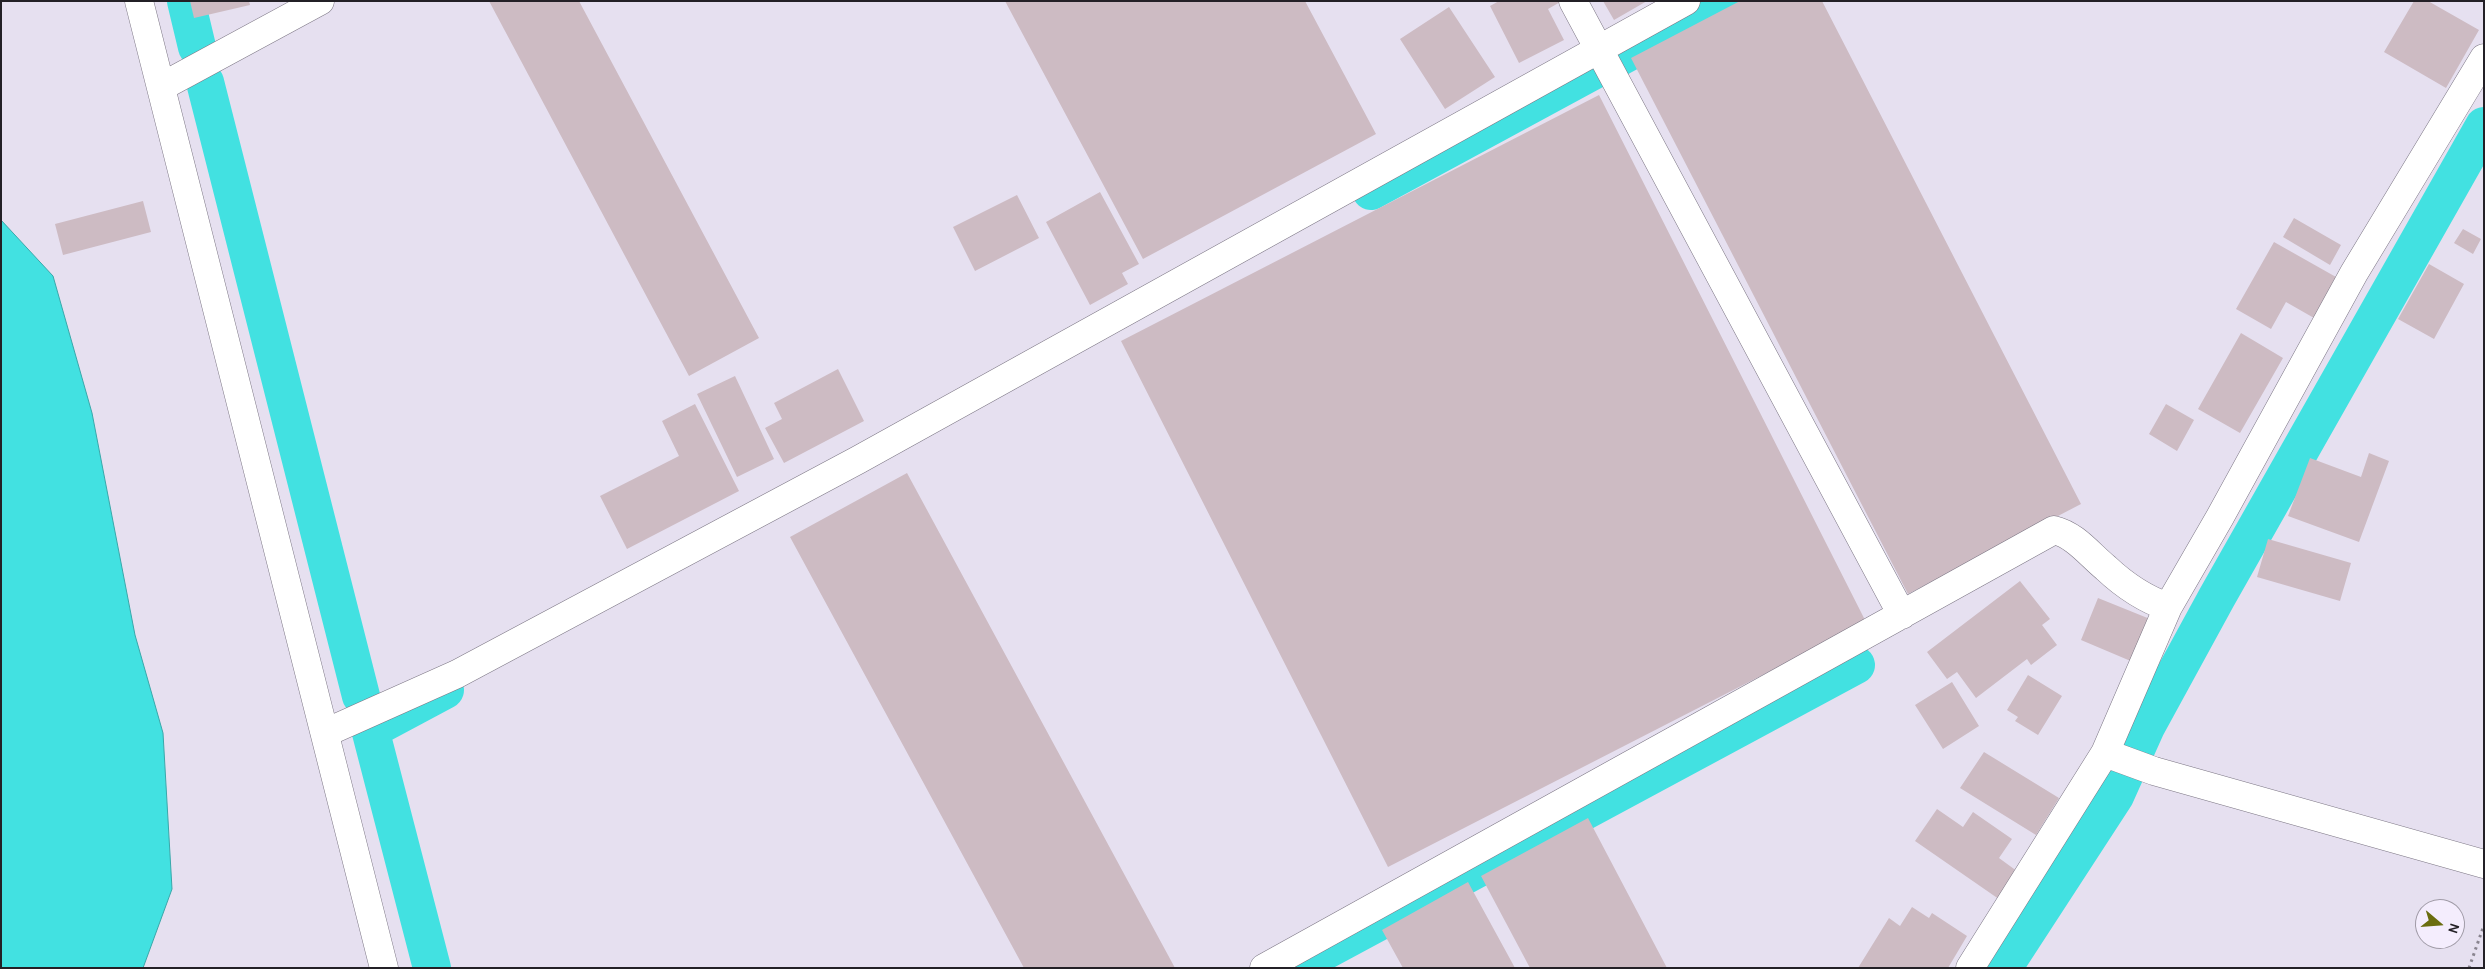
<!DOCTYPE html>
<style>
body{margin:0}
#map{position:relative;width:2485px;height:969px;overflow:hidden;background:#e6e0f0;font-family:Karla,sans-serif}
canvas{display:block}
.frame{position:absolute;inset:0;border:2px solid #232026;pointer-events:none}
.north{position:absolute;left:2415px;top:899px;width:50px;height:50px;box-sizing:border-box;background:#f4edfd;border:1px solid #a09ba7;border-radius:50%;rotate:108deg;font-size:14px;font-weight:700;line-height:20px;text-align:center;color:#232026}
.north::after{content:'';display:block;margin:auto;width:18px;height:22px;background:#6a6d0f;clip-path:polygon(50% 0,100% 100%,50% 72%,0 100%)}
</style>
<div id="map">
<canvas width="2485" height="969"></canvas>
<div class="frame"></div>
<div class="north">N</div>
</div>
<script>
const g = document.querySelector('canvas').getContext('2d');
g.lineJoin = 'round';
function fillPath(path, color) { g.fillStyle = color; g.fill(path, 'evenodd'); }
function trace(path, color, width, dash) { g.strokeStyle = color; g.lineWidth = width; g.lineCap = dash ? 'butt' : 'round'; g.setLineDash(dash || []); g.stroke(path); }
const water = new Path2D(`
 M1 220 53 276 92 413 135 635 163 733 172 889 143 968H1Z`);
fillPath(water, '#42e1e1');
trace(water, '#39a7a9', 1);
trace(new Path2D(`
 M186 1 197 47
 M1616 59 1723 1
 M205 82 361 696
 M1371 191 1600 67
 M369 725 432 968
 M372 729 445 690
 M1293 968 1856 665
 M2003 968 2115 796 2146 727 2217 597 2484 126`), '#42e1e1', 38);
fillPath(new Path2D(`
 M190 1H249L250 5 194 18Z
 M489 1H579L759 338 689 376Z
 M1005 1H1305L1376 134 1143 259Z
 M1499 1H1562L1548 9 1564 40 1519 63 1490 6Z
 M1603 1H1647L1614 20Z
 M1740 1H1822L2081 504 1908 594 1631 58Z
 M2414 1H2428L2479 30 2446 88 2384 52Z
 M1449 7 1495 77 1445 109 1400 39Z
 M1599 95 1866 622 1388 867 1121 341Z
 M1100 192 1139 264 1122 273 1128 284 1090 305 1046 222Z
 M1017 195 1039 238 975 271 953 227Z
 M143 201 151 232 63 255 55 224Z
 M2294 218 2341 245 2330 265 2283 237Z
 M2463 229 2481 239 2473 254 2454 243Z
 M2274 242 2336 277 2314 318 2286 302 2271 329 2236 309Z
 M2429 264 2464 284 2434 339 2398 319Z
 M2241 333 2283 358 2240 433 2198 409Z
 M838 369 864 421 784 463 765 428 782 419 774 403Z
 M735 376 774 459 737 477 697 394Z
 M695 404 739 491 627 549 600 496 679 456 662 421Z
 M2166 404 2194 420 2177 451 2149 434Z
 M2369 453 2389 461 2359 542 2288 516 2310 458 2361 477Z
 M907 473 1175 968H1024L790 537Z
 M2268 539 2351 563 2340 601 2257 577Z
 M2020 581 2050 619 2042 625 2057 645 2031 665 2027 659 1976 698 1957 672 1947 679 1927 652Z
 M2098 598 2150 619 2133 662 2081 640Z
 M2028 675 2062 696 2038 735 2015 721 2018 717 2007 710Z
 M1952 682 1979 726 1943 749 1915 705Z
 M1984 752 2059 798 2036 835 1960 788Z
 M1937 809 1963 827 1973 812 2012 839 1999 858 2025 877 2006 904 1915 841Z
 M1588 818 1667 968H1530L1481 876Z
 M1468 882 1515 968H1403L1382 930Z
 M1912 907 1929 918 1932 913 1967 936 1948 968H1858L1889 918 1900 926Z`), '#cdbbc3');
const minor = new Path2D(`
 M139 1 384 968
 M1573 1 1902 615
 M161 87 320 1
 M325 733 457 674 858 460 1686 1
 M2105 753 2154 771 2484 864
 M1264 968 2054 530C2075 535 2089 554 2106 568 2124 585 2145 599 2168 607
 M1970 968 2105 753 2168 607 2220 517 2354 273 2484 58`);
trace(minor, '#7c7684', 29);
trace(new Path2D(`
 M2469 968 2484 925`), '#89848f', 3, [2.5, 4]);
trace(minor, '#fff', 28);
</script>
